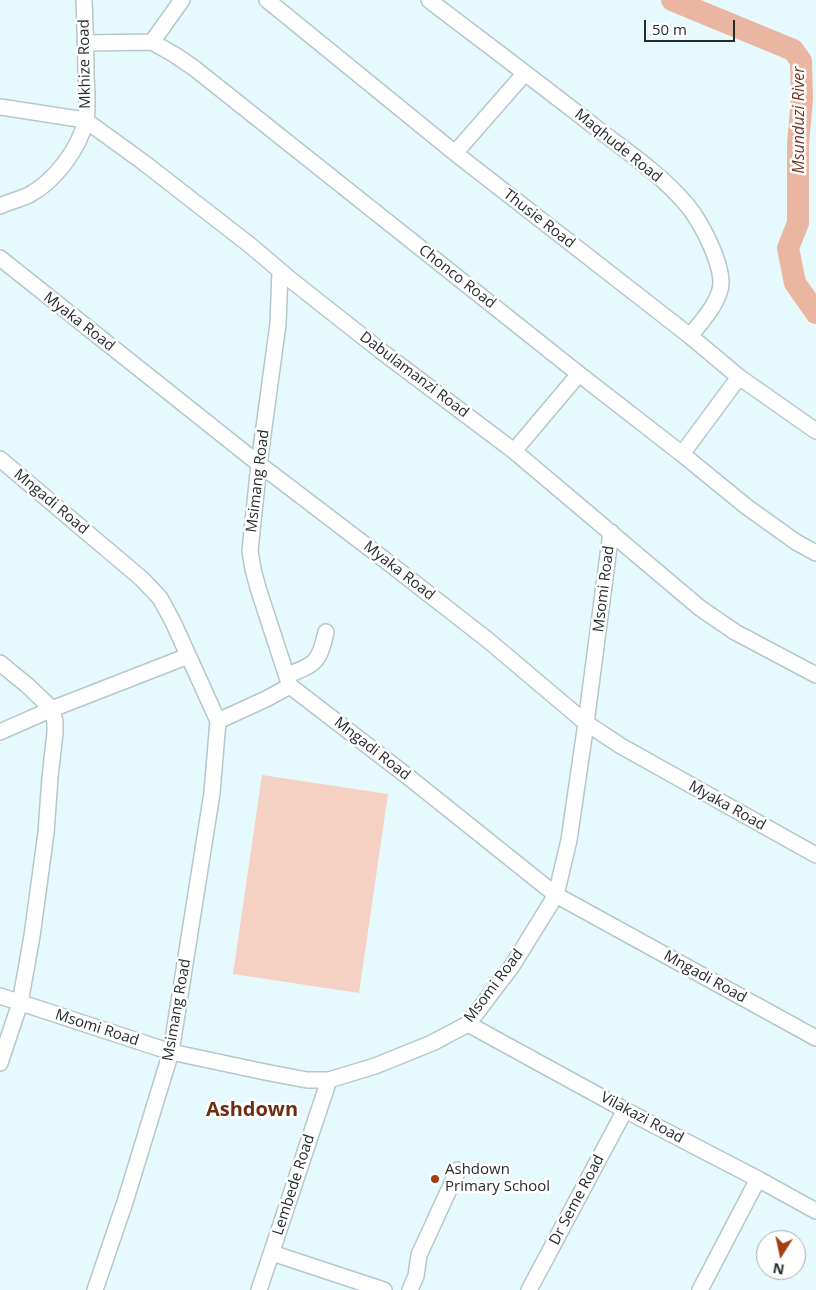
<!DOCTYPE html>
<style>
body{margin:0}
#map{position:relative;width:816px;height:1290px;overflow:hidden;background:#e6f9fd;font-family:"Open Sans",sans-serif}
canvas{display:block}
.north{position:absolute;left:756px;top:1230px;width:50px;height:50px;box-sizing:border-box;background:#fff;border:1px solid #a8abab;border-radius:50%;rotate:190deg;font-size:14px;font-weight:700;line-height:20px;text-align:center;color:#252c2d}
.north::after{content:'';display:block;margin:auto;width:18px;height:22px;background:#a33e0e;clip-path:polygon(50% 0,100% 100%,50% 72%,0 100%)}
.scale{position:absolute;left:644px;top:20px;width:91px;height:22px;box-sizing:border-box;border:2px solid #252c2d;border-top:0;padding-left:6px;font-size:15px;line-height:18px;white-space:nowrap;color:#252c2d;-webkit-text-stroke:4px #fff;paint-order:stroke}
</style>
<div id="map">
<canvas width="816" height="1290"></canvas>
<div class="north">N</div>
<div class="scale">50 m</div>
</div>
<script>
const g = document.querySelector('canvas').getContext('2d');
g.lineJoin = 'round';
function fillPath(path, color) { g.fillStyle = color; g.fill(path, 'evenodd'); }
function trace(path, color, width, dash) { g.strokeStyle = color; g.lineWidth = width; g.lineCap = dash ? 'butt' : 'round'; g.setLineDash(dash || []); g.stroke(path); }
function label(font, color, halo, rows, align = 'center') {
  g.font = font + ' "Open Sans",sans-serif'; g.lineWidth = 5; g.setLineDash([]); g.textBaseline = 'middle'; g.strokeStyle = halo; g.fillStyle = color; for (const [text, x, y, turn = 0] of rows) {
    g.save(); g.translate(x, y); g.rotate((+turn || 0) * Math.PI / 180); g.textAlign = isNaN(turn) ? turn : align; if (halo) g.strokeText(text, 0, 0); g.fillText(text, 0, 0); g.restore();
  }
}
fillPath(new Path2D(`
 M262 775 388 794 359 993 233 974Z`), '#f5d1c4');
trace(new Path2D(`
 M672 0 793 50 801 61 802 99 798 144V223L788 248 795 283 816 313`), '#eab5a1', 22);
const minor = new Path2D(`
 M267 0 455 153 690 336 739 377 816 431
 M429 0C484 42 540 84 595 127 626 151 662 175 687 205 701 222 720 259 721 281 722 300 701 322 690 336
 M152 42 182 0
 M85 43 152 42 175 55 194 68 579 374 682 454 747 507 796 542 816 553
 M0 107 85 120 143 162 251 246 291 280 381 351 514 451 700 608 735 632 816 675
 M455 153 525 73
 M0 206C9 202 20 199 29 195 55 181 79 149 86 120 88 106 87 91 86 77 86 51 85 26 84 0
 M0 258 259 464 385 560 489 641 586 723 621 746 816 855
 M280 271 278 324 259 464 250 551 253 569 258 588 290 686
 M514 451 579 374
 M682 454 739 377
 M0 459 142 579 160 598 173 622 218 721 212 793 171 1052 125 1202 95 1290
 M0 663 28 686 52 709
 M287 675C316 664 319 663 326 632
 M290 686 411 779 556 895 816 1038
 M218 721 266 699 290 686
 M0 732 52 709 188 656
 M0 996 171 1052 265 1072 307 1080H329L375 1066 432 1043 468 1024 512 966 556 895 569 840 586 723 611 532
 M468 1024 625 1110 758 1179 816 1211
 M0 1063 20 1003 32 936 46 833 50 777 55 733V722L52 709
 M272 1253 384 1290
 M259 1290 329 1080
 M410 1290 416 1276 419 1255 458 1170
 M529 1290 625 1110
 M700 1290 758 1179`);
trace(minor, '#b5c7cb', 18);
trace(minor, '#fff', 15);
for (const [x, y, r, color] of [
 [435,1179,5,"#a33e0e"]
]) { const dot = new Path2D(); dot.arc(x, y, r, 0, 2 * Math.PI); g.fillStyle = color; g.fill(dot); trace(dot, '#fff', 2); }
label('15px', '#252c2d', '#fff', [
 ["Mkhize Road",85,64,-91],
 ["Maqhude Road",618,146,39],
 ["Thusie Road",539,219,38],
 ["Chonco Road",457,277,38],
 ["Myaka Road",79,322,38],
 ["Dabulamanzi Road",414,375,37],
 ["Msimang Road",258,481,-83],
 ["Mngadi Road",51,502,40],
 ["Myaka Road",399,571,38],
 ["Msomi Road",604,589,-83],
 ["Mngadi Road",372,749,38],
 ["Myaka Road",727,806,29],
 ["Mngadi Road",705,977,29],
 ["Msomi Road",494,986,-53],
 ["Msimang Road",177,1010,-80],
 ["Msomi Road",97,1028,18],
 ["Vilakazi Road",642,1118,28],
 ["Lembede Road",294,1185,-72],
 ["Dr Seme Road",577,1200,-62]
]);
label('15px', '#252c2d', '#fff', [
 ["Ashdown",445,1170],
 ["Primary School",445,1187]
], 'left');
label('italic 16px', '#75351c', '#fff', [
 ["Msunduzi River",799,120,-90]
]);
label('bold 20px', '#6e2e13', '#fff', [
 ["Ashdown",252,1110]
]);
</script>
